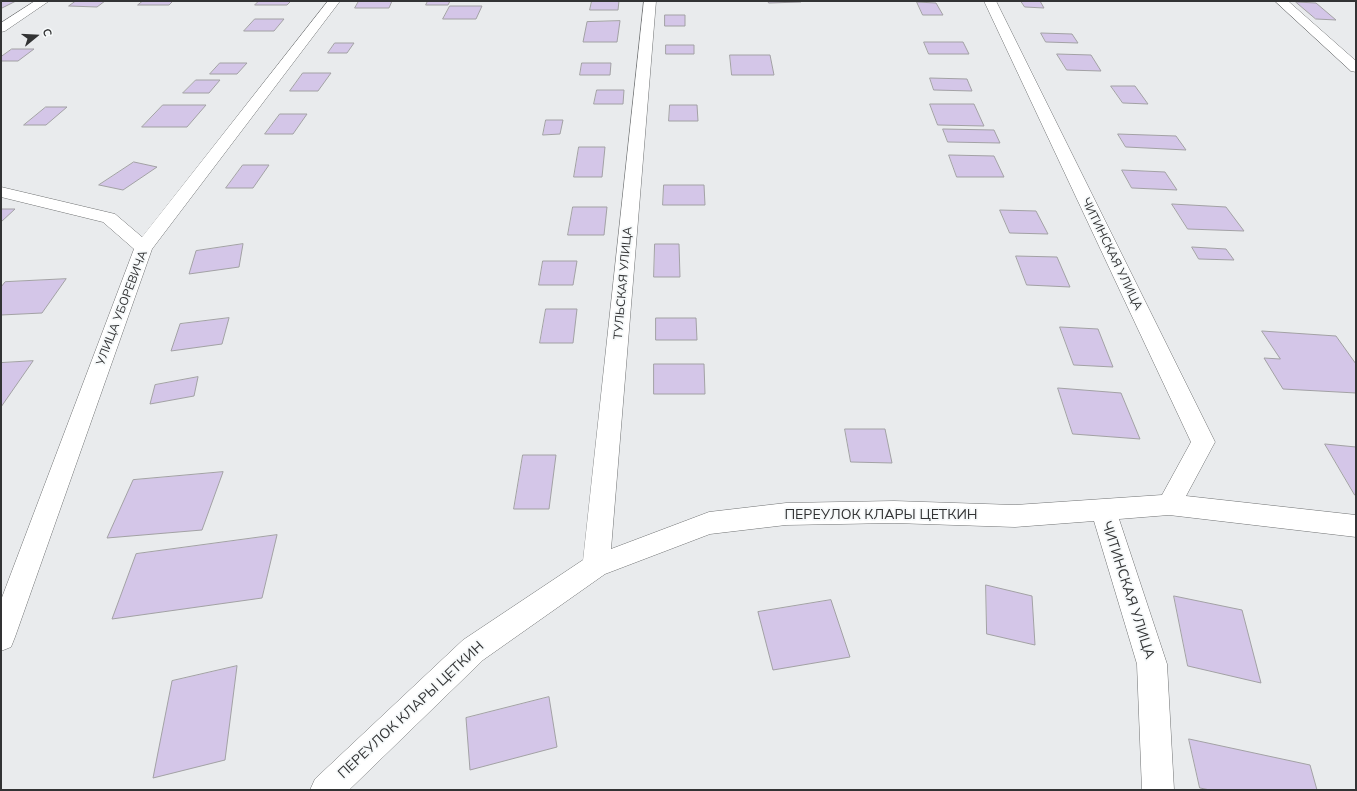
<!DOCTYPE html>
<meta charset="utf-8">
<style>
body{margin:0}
#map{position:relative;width:1357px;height:791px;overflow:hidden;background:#e9ebed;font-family:Mulish,sans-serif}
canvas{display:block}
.frame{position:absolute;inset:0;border:2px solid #323334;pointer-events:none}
.north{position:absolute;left:16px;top:16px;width:40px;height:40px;-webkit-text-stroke:3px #f6f9fa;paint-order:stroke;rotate:72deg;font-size:11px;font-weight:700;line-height:16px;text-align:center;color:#323334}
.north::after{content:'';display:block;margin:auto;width:14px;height:18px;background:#323334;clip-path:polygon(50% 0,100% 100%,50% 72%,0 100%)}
</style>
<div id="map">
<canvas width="1357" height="791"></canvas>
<div class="frame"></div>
<div class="north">С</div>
</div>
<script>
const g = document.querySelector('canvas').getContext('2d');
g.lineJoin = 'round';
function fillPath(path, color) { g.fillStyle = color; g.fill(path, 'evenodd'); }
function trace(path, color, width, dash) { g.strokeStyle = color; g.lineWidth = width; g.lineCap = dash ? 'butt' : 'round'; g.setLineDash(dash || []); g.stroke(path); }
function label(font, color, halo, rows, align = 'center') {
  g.font = font + ' Mulish,sans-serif'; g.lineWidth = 3.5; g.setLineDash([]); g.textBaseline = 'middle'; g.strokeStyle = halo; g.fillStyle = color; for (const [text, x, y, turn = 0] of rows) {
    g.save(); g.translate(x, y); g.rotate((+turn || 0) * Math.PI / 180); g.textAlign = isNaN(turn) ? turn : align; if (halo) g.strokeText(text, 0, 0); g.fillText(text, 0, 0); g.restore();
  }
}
const building = new Path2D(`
 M1 1H16L2 8H1Z
 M76 1H105L97 7 69 6Z
 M143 1H173L169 5H138Z
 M259 1H291L287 5H255Z
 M359 1H392L389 8H355Z
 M428 1H450L448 5H426Z
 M592 1H619L618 10H590Z
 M768 1H801V2L769 3Z
 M1021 1H1040L1044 8 1025 7Z
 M917 2 936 3 943 15H923Z
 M1296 2 1316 3 1336 20 1316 19Z
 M450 6H482L476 19H443Z
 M665 15H685V26H665Z
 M255 19H284L274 31H244Z
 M620 21 617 42H583L587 22Z
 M1041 33 1072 34 1078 43 1046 42Z
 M924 42H963L969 54H929Z
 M335 43H354L347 53H328Z
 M666 45H694V54H666Z
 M12 49H34L18 61H1V57Z
 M1057 54 1091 55 1101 71 1067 70Z
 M730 55H770L774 75H732Z
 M220 63H247L237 74H210Z
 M582 63H611L610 75H580Z
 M303 73H331L318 91H290Z
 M930 78 967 79 972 91 934 90Z
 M196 80H220L209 93H183Z
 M1111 86H1135L1148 104 1123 103Z
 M597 90H624L623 104H594Z
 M930 104H974L984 126 938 125Z
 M163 105H206L187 127H142Z
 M670 105H697L698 121H669Z
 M46 107H67L46 125H24Z
 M280 114H307L293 134H265Z
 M546 120H563L560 134 543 135Z
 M943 129 994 130 1000 143 948 142Z
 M1118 134 1176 136 1186 150 1126 147Z
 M579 147H605L602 177H574Z
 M949 155 994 156 1004 177H957Z
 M134 162 157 167 123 190 99 185Z
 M243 165H269L253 188H226Z
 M1122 170 1165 172 1177 190 1132 188Z
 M664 185H704L705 205H663Z
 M1172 204 1226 207 1244 231 1188 229Z
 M573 207H607L604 235H568Z
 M1 209H15L1 222Z
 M1000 210 1036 211 1048 234 1010 233Z
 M243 244 239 267 189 274 196 251Z
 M655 244H679L680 277H654Z
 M1192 247 1226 249 1234 260 1199 259Z
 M1016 256 1057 257 1070 287 1027 285Z
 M543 261H577L573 285H539Z
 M66 279 42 313 1 315V287L5 282Z
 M546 309H577L573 343H540Z
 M229 318 222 344 171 351 180 324Z
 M656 318H696L697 340H656Z
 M1060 327 1098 329 1113 367 1074 365Z
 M1262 331 1336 336 1356 364V393L1283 389 1264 358 1280 359Z
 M33 361 1 407V363Z
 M654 364H704L705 394H654Z
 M198 377 194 396 150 404 155 385Z
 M1058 388 1121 393 1140 439 1073 434Z
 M845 429H885L892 463 851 462Z
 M1325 444 1356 447V495H1355Z
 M523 455H556L549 509H514Z
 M223 472 202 530 107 538 133 480Z
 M277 535 262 598 112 619 136 554Z
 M986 585 1032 596 1035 645 987 634Z
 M1174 596 1242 610 1261 683 1188 666Z
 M831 600 850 657 773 670 758 612Z
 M237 666 225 760 153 778 172 681Z
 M549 697 557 747 470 770 466 718Z
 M1189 739 1310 765 1317 790H1210L1200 788Z`);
fillPath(building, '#d4c6e8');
trace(building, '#a2a1a4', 1);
const street = new Path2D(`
 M35 1H49L5 31 1 32V23Z
 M328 1H340L152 249 15 637 11 647 1 651V600L134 249 103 222 1 197V187L115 214 142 237Z
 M644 1H656L611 549 709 512 786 503 894 501 1015 505 1162 495 1191 442 984 1H996L1215 442 1186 496 1356 515V537L1169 515 1119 519 1167 664 1174 790H1142L1137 664 1094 521 1015 527 894 523 786 525 710 534 605 574 483 660 349 790H310L315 779 463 640 583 560Z
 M1275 1H1288L1356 61V72L1351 71Z`);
trace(street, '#707273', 1);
fillPath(street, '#fff');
label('12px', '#323334', '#f6f9fa', [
 ["ЧИТИНСКАЯ УЛИЦА",1112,254,64],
 ["ТУЛЬСКАЯ УЛИЦА",623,283,-85],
 ["УЛИЦА УБОРЕВИЧА",122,308,-69]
]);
label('14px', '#323334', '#f6f9fa', [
 ["ПЕРЕУЛОК КЛАРЫ ЦЕТКИН",881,515],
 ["ЧИТИНСКАЯ УЛИЦА",1128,590,72],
 ["ПЕРЕУЛОК КЛАРЫ ЦЕТКИН",411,710,-43]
]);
</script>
